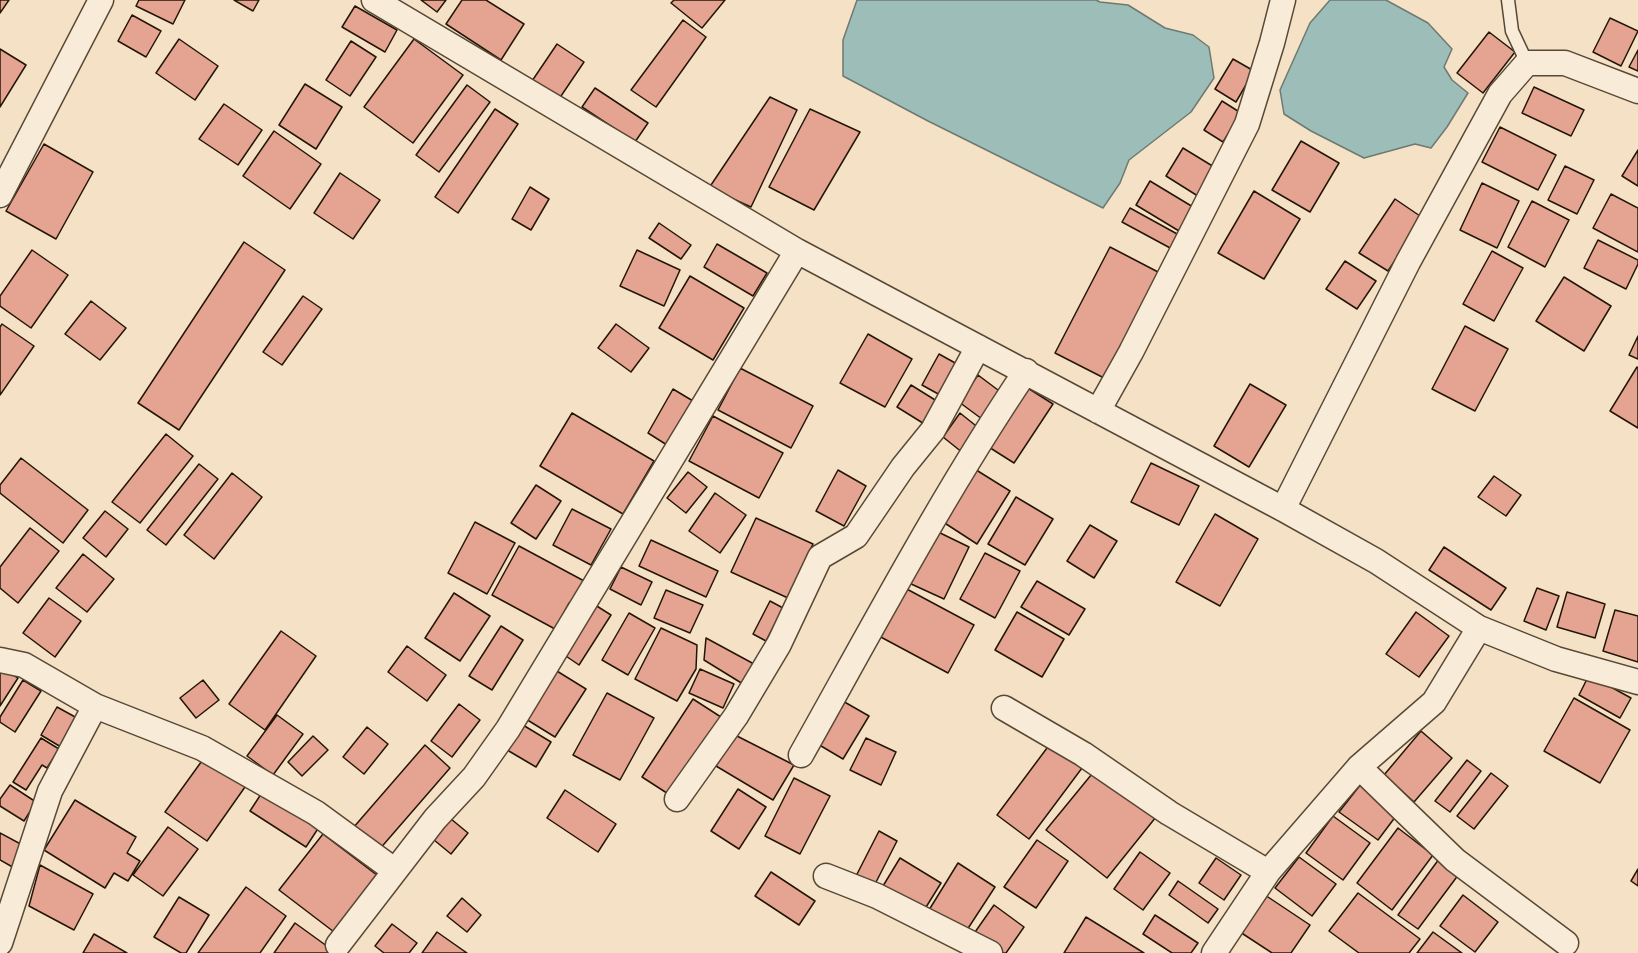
<!DOCTYPE html>
<style>
body{margin:0}
canvas{display:block;background:#f5e1c5}
</style>
<canvas width="1638" height="953"></canvas>
<script>
const g = document.querySelector('canvas').getContext('2d');
g.lineJoin = 'round';
function fillPath(path, color) { g.fillStyle = color; g.fill(path, 'evenodd'); }
function trace(path, color, width, dash) { g.strokeStyle = color; g.lineWidth = width; g.lineCap = dash ? 'butt' : 'round'; g.setLineDash(dash || []); g.stroke(path); }
const water = new Path2D(`
 M857 0H1096L1100 2 1128 5 1165 28 1193 35 1209 47 1214 78 1191 112 1129 160 1120 183 1103 208 928 121 843 76V40Z
 M1330 0H1386L1428 23 1452 49 1444 67 1452 80 1468 93 1447 127 1431 148 1415 144 1364 158 1311 131 1284 114 1280 90 1310 23Z`);
fillPath(water, '#9dbdb8');
trace(water, '#6d7a71', 1.5);
const building = new Path2D(`
 M0 0H9L0 13Z
 M139 0H185L173 24 136 6Z
 M234 0H259L253 11Z
 M421 0H446L437 12Z
 M462 0H486L524 24 501 60 446 24Z
 M674 0H725L702 28 671 3Z
 M355 6 397 30 385 52 342 27Z
 M132 15 161 31 146 57 118 41Z
 M1610 18 1638 31 1621 66 1593 52Z
 M683 20 706 37 656 107 631 90Z
 M1489 32 1515 52 1483 93 1457 73Z
 M179 39 218 66 195 100 156 73Z
 M414 39 463 75 413 143 364 107Z
 M351 41 376 57 350 96 326 80Z
 M557 44 584 62 559 99 532 81Z
 M0 49 26 65 0 107Z
 M1638 50V71L1629 67Z
 M1233 59 1254 71 1236 102 1215 89Z
 M305 84 342 107 316 149 279 125Z
 M467 85 490 102 439 172 416 155Z
 M1534 87 1584 110 1571 136 1522 113Z
 M595 88 648 123 635 142 582 107Z
 M770 97 797 110 751 207 709 188Z
 M1222 101 1241 113 1223 142 1204 130Z
 M224 104 262 130 238 165 199 139Z
 M495 109 518 124 458 213 435 197Z
 M810 109 860 132 814 210 769 187Z
 M1500 127 1556 155 1538 190 1482 162Z
 M274 131 321 164 290 209 243 176Z
 M1301 141 1339 163 1310 212 1272 190Z
 M44 144 93 172 56 239 6 211Z
 M1183 148 1219 170 1201 198 1166 176Z
 M1638 150V186L1622 176Z
 M1565 166 1594 180 1577 214 1548 200Z
 M340 173 380 200 353 239 314 213Z
 M1150 181 1198 210 1184 234 1136 205Z
 M1482 183 1519 201 1497 248 1460 230Z
 M530 187 549 199 531 230 512 219Z
 M1254 191 1300 219 1264 279 1218 253Z
 M1611 194 1638 208V252L1593 228Z
 M1395 199 1423 218 1388 271 1359 253Z
 M1532 201 1569 220 1545 267 1508 247Z
 M1130 208 1179 235 1172 249 1122 222Z
 M659 223 691 245 681 259 649 238Z
 M1598 240 1638 260V264L1626 289 1584 268Z
 M244 242 285 270 179 430 138 403Z
 M717 244 767 273 753 296 704 267Z
 M1110 247 1160 273 1106 379 1055 353Z
 M32 250 68 275 31 328 0 306V296Z
 M637 250 680 270 664 306 620 286Z
 M1492 251 1523 268 1494 321 1463 304Z
 M1345 261 1376 281 1357 309 1326 289Z
 M690 276 744 308 713 360 659 328Z
 M1564 277 1611 306 1584 351 1536 321Z
 M303 296 322 309 282 365 263 352Z
 M91 301 126 328 100 360 65 334Z
 M2 324 34 346 0 395V327Z
 M616 324 649 348 631 372 598 348Z
 M1465 326 1508 349 1475 411 1432 389Z
 M868 334 912 359 885 407 840 383Z
 M1638 336V359L1629 355Z
 M939 354 957 364 940 395 922 385Z
 M1637 367 1638 368V428L1610 411Z
 M740 368 813 406 791 448 718 410Z
 M978 375 1006 396 986 422 959 402Z
 M1250 384 1286 405 1249 467 1214 446Z
 M911 385 940 403 926 425 897 407Z
 M1023 385 1053 404 1014 463 984 444Z
 M673 389 693 401 667 445 648 433Z
 M572 413 654 461 623 514 540 466Z
 M960 413 980 429 963 453 943 437Z
 M713 416 783 453 759 498 689 461Z
 M166 434 193 456 140 523 112 502Z
 M21 458 88 510 63 543 0 493V485Z
 M1151 463 1199 486 1179 525 1131 502Z
 M199 464 218 479 166 545 147 530Z
 M973 468 1010 491 977 544 940 520Z
 M838 470 866 486 844 526 816 511Z
 M688 472 707 487 686 513 667 498Z
 M232 473 262 497 214 559 184 535Z
 M1494 476 1521 495 1506 516 1478 497Z
 M536 485 561 501 536 539 511 523Z
 M715 493 746 515 720 553 689 531Z
 M1016 497 1053 519 1025 565 988 544Z
 M572 509 611 529 591 565 553 545Z
 M105 511 128 529 106 557 83 538Z
 M1215 514 1258 539 1220 606 1176 582Z
 M756 518 813 544 788 598 731 572Z
 M475 522 515 543 487 594 448 573Z
 M1090 525 1117 541 1094 578 1067 561Z
 M30 528 59 551 18 603 0 588V567Z
 M934 530 969 547 944 599 909 583Z
 M651 540 718 571 706 597 639 566Z
 M519 546 586 582 573 605 569 603 555 629 492 595Z
 M1444 547 1506 588 1491 610 1429 570Z
 M985 553 1020 571 995 618 960 599Z
 M83 554 114 579 87 612 56 588Z
 M621 567 652 582 641 605 610 589Z
 M1037 581 1085 609 1069 635 1021 607Z
 M903 587 974 625 948 673 877 635Z
 M1537 588 1559 596 1546 630 1524 621Z
 M666 590 703 605 690 633 654 618Z
 M1567 592 1605 604 1595 638 1557 627Z
 M454 593 490 616 460 661 425 638Z
 M49 598 81 621 55 657 23 633Z
 M770 601 783 608 766 641 753 634Z
 M592 603 611 615 579 665 560 652Z
 M1615 610 1638 616V662L1603 651Z
 M1017 612 1064 639 1042 677 995 650Z
 M1416 612 1449 636 1419 677 1386 654Z
 M629 613 655 628 628 675 602 660Z
 M501 626 523 640 492 690 469 676Z
 M661 628 697 645 696 669 677 701 635 679Z
 M281 631 316 656 265 730 229 704Z
 M706 638 754 664 743 684 704 660Z
 M407 646 446 675 427 701 388 672Z
 M1 667 18 678 0 706V669Z
 M552 668 586 689 555 737 521 716Z
 M700 669 734 684 723 708 689 693Z
 M1589 675 1631 698 1620 718 1579 695Z
 M23 680 41 691 15 732 0 722V717Z
 M203 680 219 700 196 718 180 698Z
 M607 693 654 718 620 780 573 755Z
 M1574 698 1630 730 1600 783 1544 751Z
 M693 699 724 719 673 797 642 777Z
 M841 700 869 716 843 759 816 743Z
 M459 704 480 720 452 757 431 741Z
 M57 707 77 718 61 747 41 735Z
 M277 715 303 734 273 775 247 756Z
 M518 722 551 742 536 767 502 747Z
 M367 727 388 744 364 774 343 757Z
 M1421 731 1452 758 1414 802 1384 775Z
 M735 735 794 765 773 800 716 766Z
 M313 736 328 750 302 776 288 762Z
 M41 738 59 749 47 768 42 765 26 790 13 782Z
 M866 738 896 752 881 785 850 770Z
 M1050 744 1082 768 1029 839 997 815Z
 M425 745 450 768 378 851 353 828Z
 M204 758 245 787 207 841 165 812Z
 M1467 760 1481 771 1450 812 1435 801Z
 M1096 769 1156 817 1107 878 1046 830Z
 M1491 773 1508 786 1474 829 1457 816Z
 M794 778 830 796 800 854 765 836Z
 M1361 784 1399 812 1378 840 1339 812Z
 M10 785 36 802 24 821 0 806V799Z
 M265 788 321 824 306 847 250 811Z
 M738 789 766 807 739 849 711 831Z
 M565 790 616 824 598 852 547 818Z
 M75 800 136 837 127 853 140 861 128 881 114 873 105 888 44 850Z
 M445 814 468 833 451 854 428 835Z
 M1333 816 1370 843 1343 880 1306 853Z
 M168 827 198 849 163 896 133 875Z
 M1398 828 1433 855 1392 910 1357 883Z
 M879 831 897 841 872 890 854 880Z
 M0 833 28 848 16 869 0 860Z
 M323 834 382 879 338 935 279 890Z
 M1037 840 1068 861 1036 908 1004 887Z
 M1140 852 1170 873 1143 910 1114 889Z
 M1299 857 1336 884 1312 916 1275 888Z
 M900 858 941 883 923 912 883 886Z
 M1216 858 1241 875 1224 900 1199 883Z
 M1439 859 1459 874 1418 929 1398 915Z
 M958 863 995 887 965 933 929 910Z
 M40 865 93 894 74 930 29 906Z
 M1638 869V886L1631 881Z
 M771 872 815 901 799 925 755 896Z
 M1178 881 1218 909 1208 923 1169 895Z
 M246 887 286 916 260 953H198Z
 M1358 893 1420 939 1409 953H1359L1329 931Z
 M1265 895 1310 925 1291 953H1272L1240 932Z
 M1463 895 1498 922 1475 952 1440 926Z
 M179 897 209 915 186 953H181L154 937Z
 M462 898 481 915 467 932 447 916Z
 M994 905 1024 927 1006 953H999L973 935Z
 M1155 915 1198 943 1191 953H1172L1143 934Z
 M1086 917 1144 953H1064Z
 M295 923 331 949 328 953H274Z
 M392 924 417 943 409 953H384L375 946Z
 M437 932 467 953H422Z
 M1433 932 1462 953H1417Z
 M94 934 127 953H83Z`);
fillPath(building, '#e4a491');
trace(building, '#241607', 1.5);
const service = new Path2D(`
 M1508 0 1512 31 1527 63`);
const minor = new Path2D(`
 M374 0 797 251 1283 509 1376 561 1479 628 1556 659 1638 682
 M0 195 101 0
 M1098 411 1131 352 1247 124 1272 43 1283 0
 M1283 509 1408 262 1500 94 1527 63H1565L1638 91
 M0 660 24 665 95 706 202 748 316 813 394 870
 M1004 708 1083 754 1169 813 1268 872
 M801 755C874 625 943 494 1026 371
 M1359 767 1455 860 1566 943
 M677 799 736 716 779 644 820 557 856 536 903 467 933 430 978 347
 M826 876 877 896 990 953
 M0 943 50 791 95 706
 M338 945 435 819 474 777 508 729 797 251
 M1214 953 1268 872 1359 767 1434 702 1479 628`);
trace(service, '#584936', 15);
trace(minor, '#584936', 27);
trace(service, '#f8ecd9', 12);
trace(minor, '#f8ecd9', 24);
</script>
